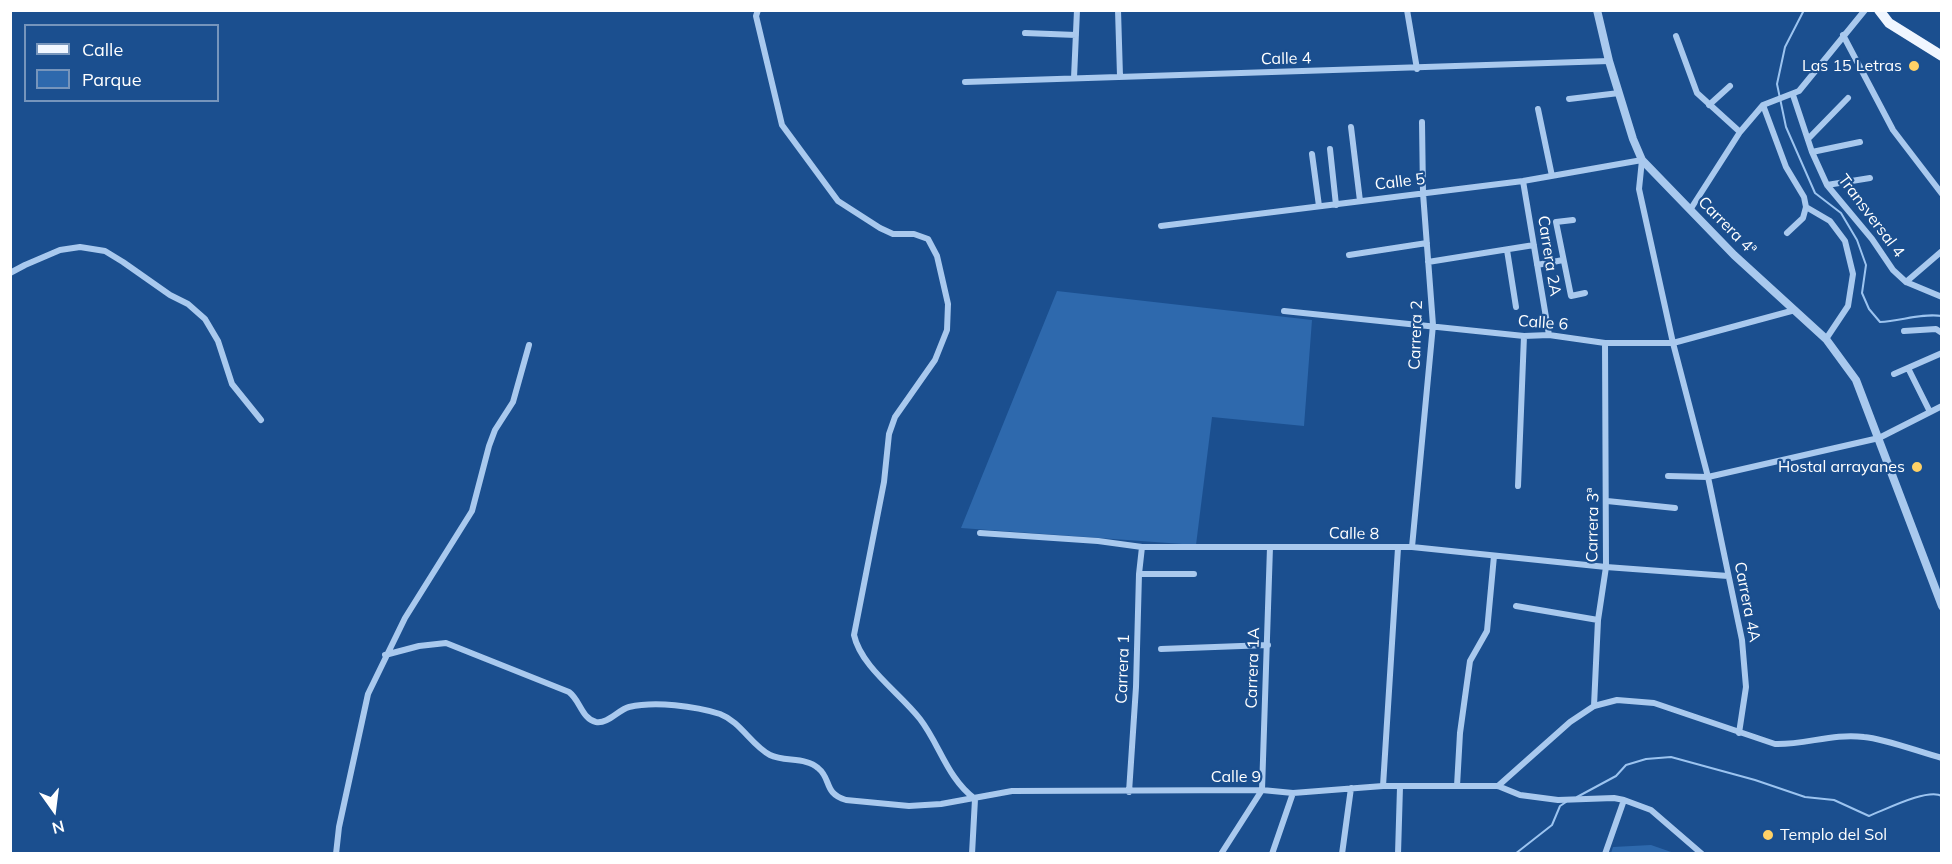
<!DOCTYPE html>
<meta charset="utf-8">
<style>
body{margin:0}
#map{position:relative;width:1952px;height:864px;overflow:hidden;background:#1b4f8f;font-family:Mulish,sans-serif}
canvas{display:block}
.frame{position:absolute;inset:0;border:12px solid #fff;pointer-events:none}
.legend{position:absolute;left:24px;top:24px;width:195px;height:78px;box-sizing:border-box;background:#1b4f8f;border:2px solid #7695bc;margin:0;padding:8px 10px;list-style:none;font-size:18px;color:#fff}
.legend li{display:flex;align-items:center;gap:12px;height:30px}
.legend b{width:30px;border:2px solid #7695bc}
.north{position:absolute;left:24px;top:780px;width:60px;height:60px;-webkit-text-stroke:4px #1b4f8f;paint-order:stroke;rotate:166deg;font-size:16px;font-weight:700;line-height:24px;text-align:center;color:#fff}
.north::after{content:'';display:block;margin:auto;width:21px;height:27px;background:#fff;clip-path:polygon(50% 0,100% 100%,50% 72%,0 100%)}
</style>
<div id="map">
<canvas width="1952" height="864"></canvas>
<div class="frame"></div>
<ul class="legend">
<li><b style="height:8px;background:#f0f6ff"></b>Calle</li>
<li><b style="height:16px;background:#2e69ad"></b>Parque</li>
</ul>
<div class="north">N</div>
</div>
<script>
const g = document.querySelector('canvas').getContext('2d');
g.lineJoin = 'round';
function fillPath(path, color) { g.fillStyle = color; g.fill(path, 'evenodd'); }
function trace(path, color, width, dash) { g.strokeStyle = color; g.lineWidth = width; g.lineCap = dash ? 'butt' : 'round'; g.setLineDash(dash || []); g.stroke(path); }
function label(font, color, halo, rows, align = 'center') {
  g.font = font + ' Mulish,sans-serif'; g.lineWidth = 4.5; g.setLineDash([]); g.textBaseline = 'middle'; g.strokeStyle = halo; g.fillStyle = color; for (const [text, x, y, turn = 0] of rows) {
    g.save(); g.translate(x, y); g.rotate((+turn || 0) * Math.PI / 180); g.textAlign = isNaN(turn) ? turn : align; if (halo) g.strokeText(text, 0, 0); g.fillText(text, 0, 0); g.restore();
  }
}
fillPath(new Path2D(`
 M1057 291 1312 320 1304 426 1212 417 1196 545 961 528Z
 M1651 845 1674 853H1611L1613 847Z`), '#2e69ad');
trace(new Path2D(`
 M1804 10 1785 47 1777 84 1786 127 1815 193 1841 213 1857 240 1866 265 1862 293 1869 309 1880 322C1901 321 1921 313 1942 316
 M1577 797 1616 776 1626 765 1646 759 1671 757 1755 780 1805 797 1834 800 1869 816C1885 810 1927 788 1942 796
 M1515 854 1552 825 1560 806 1566 802`), '#9cc4f0', 2);
trace(new Path2D(`
 M758 10 756 16 782 125 838 201 880 228 893 234H914L928 239 937 256 948 304 947 330 935 360 895 417 889 434 884 482 854 635C861 667 900 693 920 719 940 745 947 778 975 799
 M1118 10 1120 76
 M1407 10 1417 69
 M1025 33 1076 35
 M1843 35 1893 130 1942 194
 M1676 36 1697 93 1740 132
 M1074 78 1077 10
 M965 82C1179 74 1394 70 1609 61
 M1793 95 1812 152 1827 185 1872 239 1893 270 1906 282 1942 297
 M1569 99 1619 93
 M1709 105 1730 86
 M1763 105 1786 167 1804 197 1806 207 1803 218 1787 233
 M1538 109 1552 176
 M1351 127 1360 201
 M1808 139 1848 98
 M1330 149 1336 205
 M1812 152 1860 142
 M1312 154 1319 206
 M1523 181 1549 335
 M1827 185 1870 178
 M1806 207 1830 221 1845 241 1853 274 1848 306 1826 339
 M1690 210 1740 132 1763 105 1799 91 1865 10
 M1573 220 1556 222 1571 296 1585 293
 M1161 226 1523 181 1642 160 1639 189 1673 343 1708 477 1742 640 1746 687 1739 733
 M1507 250 1516 307
 M1349 255 1427 243
 M1428 262 1534 245
 M1537 265 1563 260
 M10 273 25 265 60 250 80 247 105 251 123 262 170 295 188 304 205 319 218 341 232 384 261 420
 M1906 282 1942 251
 M1284 311 1524 336 1549 335 1605 343H1673L1795 310
 M1904 331 1936 329 1942 333
 M1908 368 1930 412
 M1894 374 1942 353
 M1668 476 1708 477 1879 438 1942 406
 M1518 486 1524 336
 M1607 501 1675 508
 M980 533 1098 541 1142 547H1412L1606 567 1728 576
 M1412 547 1433 325 1423 193 1422 122
 M1139 574H1194
 M1516 606 1598 620
 M1161 649 1268 645
 M385 655 419 646 446 643 569 692C580 700 582 719 596 722 608 724 618 710 629 707 655 701 695 706 720 714 741 722 751 745 770 755 784 762 806 757 818 768 832 779 823 793 846 800L909 806 941 804 1012 791 1262 790 1293 793 1383 786H1498L1520 795 1558 800 1614 798 1624 800 1651 810 1702 854
 M1594 706 1598 620 1606 567 1605 343
 M1383 786 1398 548
 M1457 786 1460 733 1470 661 1487 631 1494 556
 M1498 786 1570 722 1594 706 1617 700 1654 703 1775 744C1805 745 1833 733 1864 737 1886 739 1919 752 1942 758
 M1262 790 1270 547
 M1129 792 1136 687 1139 574 1142 547
 M336 854 339 827 368 694 405 618 472 511 489 446 495 430 513 402 529 345
 M972 854 975 799
 M1221 854 1262 790
 M1272 854 1293 793
 M1342 854 1351 788
 M1398 854 1400 787
 M1605 854 1624 800`), '#a9c9ee', 6);
trace(new Path2D(`
 M1597 10 1609 61 1633 139 1642 160 1734 255 1826 339 1856 380 1942 606`), '#a9c9ee', 8);
trace(new Path2D(`
 M1879 10 1889 23 1942 56`), '#f0f6ff', 10);
for (const [x, y, r, color] of [
 [1914,66,6,"#ffd166"],
 [1917,467,6,"#ffd166"],
 [1768,835,6,"#ffd166"]
]) { const dot = new Path2D(); dot.arc(x, y, r, 0, 2 * Math.PI); g.fillStyle = color; g.fill(dot); trace(dot, '#1b4f8f', 2); }
label('16px', '#fff', '#1b4f8f', [
 ["Calle 4",1286,59,-1],
 ["Calle 5",1400,182,-7],
 ["Transversal 4",1871,216,53],
 ["Carrera 4ª",1727,226,45],
 ["Carrera 2A",1549,256,81],
 ["Calle 6",1543,323,4],
 ["Carrera 2",1416,335,-88],
 ["Carrera 3ª",1593,525,-89],
 ["Calle 8",1354,534,1],
 ["Carrera 4A",1747,602,79],
 ["Carrera 1A",1253,668,-88],
 ["Carrera 1",1123,669,-88],
 ["Calle 9",1236,777]
]);
label('16px', '#fff', '#1b4f8f', [
 ["Las 15 Letras",1902,66],
 ["Hostal arrayanes",1905,467],
 ["Templo del Sol",1780,835,"left"]
], 'right');
</script>
